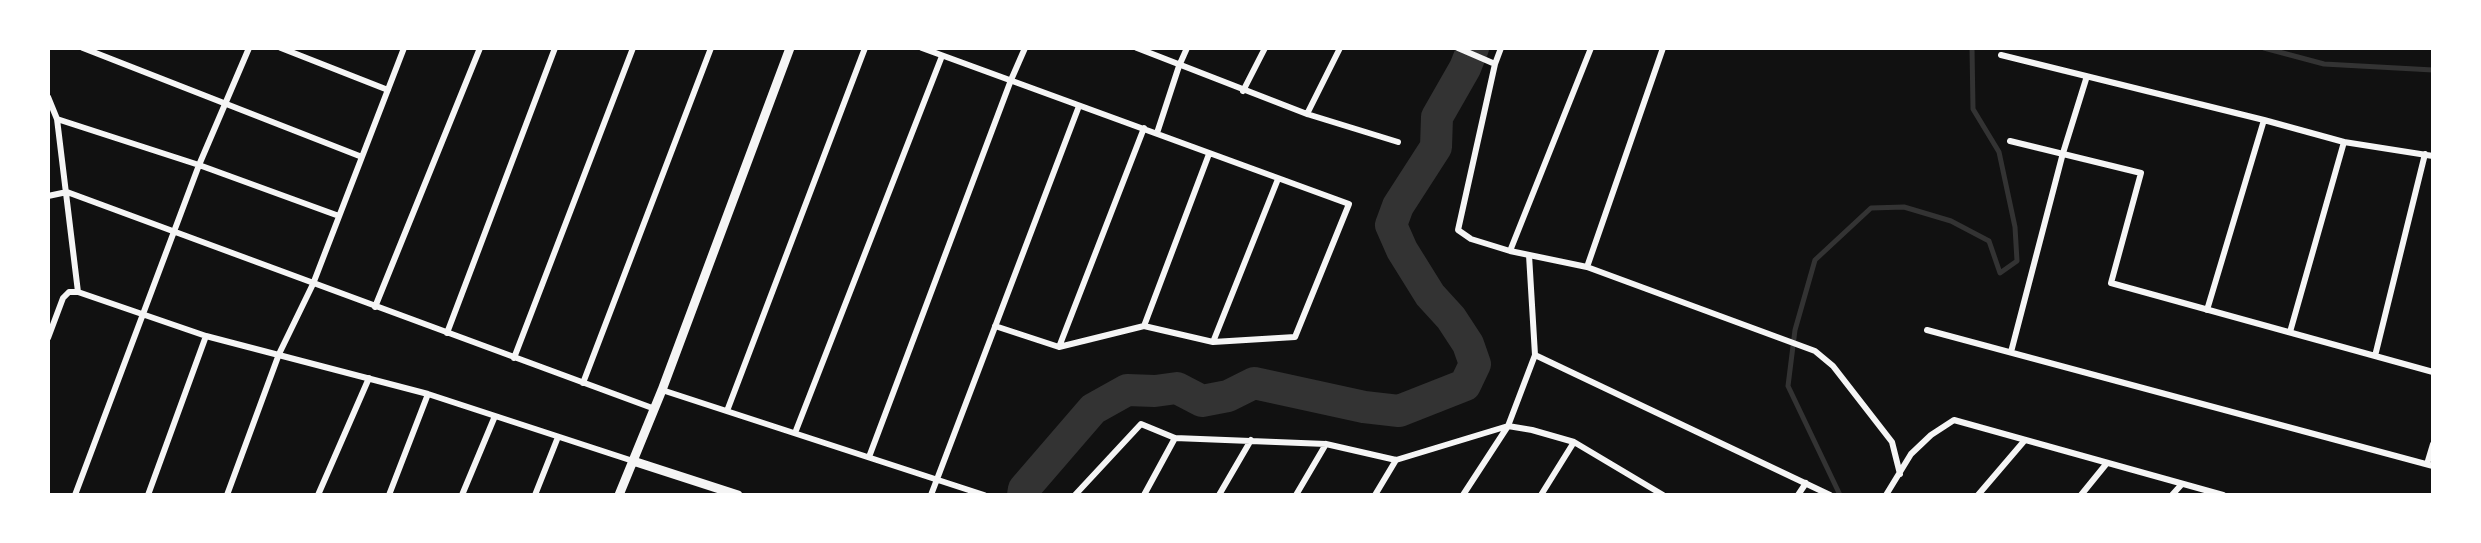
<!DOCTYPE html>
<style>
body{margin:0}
#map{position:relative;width:2481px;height:543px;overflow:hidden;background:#111;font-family:"Titillium Web",sans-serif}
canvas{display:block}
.frame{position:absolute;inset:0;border:50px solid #fff;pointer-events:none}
</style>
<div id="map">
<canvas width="2481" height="543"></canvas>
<div class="frame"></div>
</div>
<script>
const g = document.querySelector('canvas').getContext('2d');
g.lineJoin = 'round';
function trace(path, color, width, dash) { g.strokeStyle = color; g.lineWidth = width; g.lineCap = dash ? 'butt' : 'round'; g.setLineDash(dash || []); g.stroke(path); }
trace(new Path2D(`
 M2264 48 2324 64 2433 70
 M1840 495 1788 386 1795 330 1815 260 1871 208 1904 207 1951 221 1989 241 2000 273 2017 261 2015 227 1999 152 1973 109 1972 48`), '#333', 5);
trace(new Path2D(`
 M1023 495 1024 489 1093 409 1127 390 1155 391 1177 388 1202 401 1228 396 1254 383 1364 407 1399 411 1465 385 1475 364 1468 344 1451 318 1430 295 1402 250 1391 225 1398 206 1436 147 1437 117 1465 68 1473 48`), '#333', 32);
trace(new Path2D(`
 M83 48 362 157
 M281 48 388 90
 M922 48 1349 204 1295 337 1213 342 1144 326 1059 347 995 326
 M1137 48 1307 114 1398 142
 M1458 48 1495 64
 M1501 48 1495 64 1458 230 1471 239 1510 251 1587 267 1815 351 1833 366 1892 442 1900 474
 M2001 55 2264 120 2344 142 2433 156
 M1243 91 1265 48
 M48 97 57 119 78 292
 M1307 114 1340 48
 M57 119 199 165 339 216
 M1157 133 1179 66 1187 48
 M2010 141 2141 173 2111 283 2433 372
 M48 196 67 192 655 409
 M1510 251 1591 48
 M1587 267 1663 48
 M375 307 480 48
 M2207 310 2264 120
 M1144 326 1209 154
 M1927 330 2433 466
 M2290 332 2344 142
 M447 333 555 48
 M48 338 63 298 69 292H78L206 336 428 394 633 461
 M1213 342 1278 179
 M1059 347 1144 128
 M2011 352 2063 153 2087 76
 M1535 355 1830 495
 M2375 356 2425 154
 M514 358 633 48
 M583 383 711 48
 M662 390 984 495
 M727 411 865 48
 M795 433 942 56
 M869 457 1011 80 1025 48
 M2427 464 2433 444
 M75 495 199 165 249 48
 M148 495 206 336
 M227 495 279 354 313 284 404 48
 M318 495 369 378
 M389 495 428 394
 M462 495 495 416
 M535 495 558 437
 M931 495 1079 106
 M1075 495 1141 424 1175 438 1326 444 1396 460 1508 426 1532 430 1574 442 1663 495
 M1144 495 1175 438
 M1219 495 1251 440
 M1296 495 1326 444
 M1375 495 1396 460
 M1463 495 1508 426 1535 355 1529 255
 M1541 495 1574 442
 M1798 495 1806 483
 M1886 495 1911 454 1931 435 1954 420 2223 495
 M1978 495 2025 440
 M2081 495 2107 463
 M2172 495 2182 484`), '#f5f5f5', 6);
trace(new Path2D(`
 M633 461 738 495
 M619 495 662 390 790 48`), '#f5f5f5', 9);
</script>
